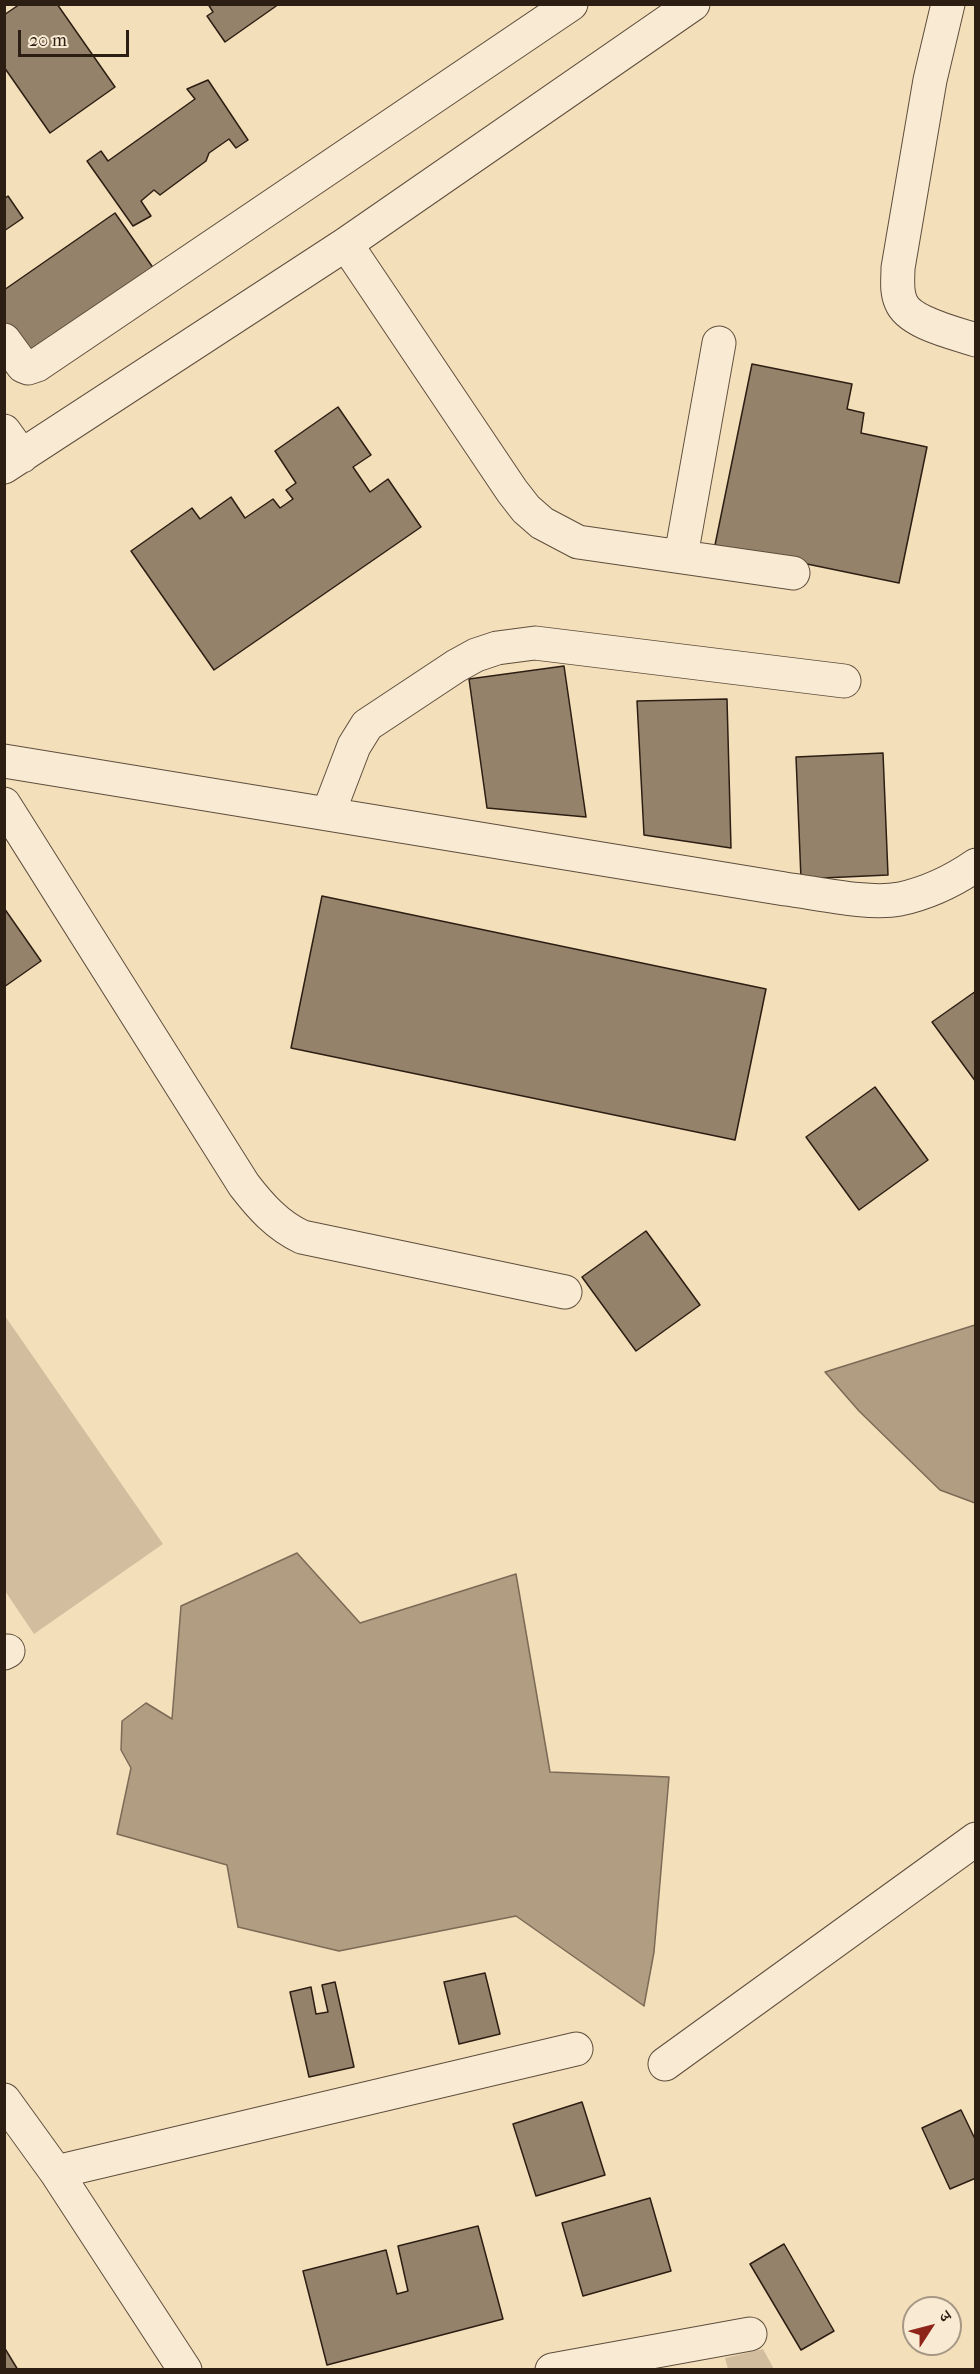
<!DOCTYPE html>
<meta charset="utf-8">
<style>
body{margin:0}
#map{position:relative;width:980px;height:2374px;overflow:hidden;background:#f4dfbb;font-family:"IM FELL French Canon","Noto Serif Devanagari",serif}
canvas{display:block}
.frame{position:absolute;inset:0;border:6px solid #2d1e13;pointer-events:none}
.north{position:absolute;left:902px;top:2296px;width:60px;height:60px;box-sizing:border-box;background:#f8ead3;border:2px solid #a79886;border-radius:50%;rotate:54deg;font-size:16px;font-weight:700;line-height:24px;text-align:center;color:#2d1e13}
.north::after{content:'';display:block;margin:auto;width:21px;height:27px;background:#8f2418;clip-path:polygon(50% 0,100% 100%,50% 72%,0 100%)}
.scale{position:absolute;left:18px;top:30px;width:111px;height:27px;box-sizing:border-box;border:3px solid #2d1e13;border-top:0;padding-left:8px;font-size:18px;line-height:21px;white-space:nowrap;color:#2d1e13;-webkit-text-stroke:4px #f8ead3;paint-order:stroke}
</style>
<div id="map">
<canvas width="980" height="2374"></canvas>
<div class="frame"></div>
<div class="north">उ</div>
<div class="scale">20 m</div>
</div>
<script>
const g = document.querySelector('canvas').getContext('2d');
g.lineJoin = 'round';
function fillPath(path, color) { g.fillStyle = color; g.fill(path, 'evenodd'); }
function trace(path, color, width, dash) { g.strokeStyle = color; g.lineWidth = width; g.lineCap = dash ? 'butt' : 'round'; g.setLineDash(dash || []); g.stroke(path); }
fillPath(new Path2D(`
 M5 1316 163 1544 34 1634 5 1591Z
 M763 2349 774 2369H728L725 2358Z`), '#d2be9e');
const water = new Path2D(`
 M975 1325H976L975 1503 940 1490 859 1411 825 1372Z
 M297 1553 360 1623 516 1574 550 1772 669 1777 654 1952 644 2006 516 1916 339 1951 238 1927 227 1865 117 1834 131 1768 121 1750 122 1721 146 1703 172 1719 181 1606Z`);
fillPath(water, '#b09d82');
trace(water, '#7c6a56', 1.5);
const building = new Path2D(`
 M20 4H57L115 87 50 133 4 67V15Z
 M208 4H279L225 42 207 16 213 12Z
 M208 80 248 140 236 148 229 139 209 153 206 161 160 195 154 190 141 201 151 216 133 226 87 161 101 151 108 161 195 99 187 89Z
 M8 196 23 218 4 231V199Z
 M115 213 156 272 29 360 4 325V290Z
 M752 364 852 384 847 409 864 413 861 433 927 447 899 583 715 545Z
 M338 407 371 455 353 467 370 492 388 479 421 527 214 670 131 551 192 508 200 519 231 497 245 518 273 499 280 508 293 499 286 490 296 483 275 451Z
 M564 666 586 817 487 808 469 679Z
 M727 699 731 848 644 835 637 701Z
 M883 753 888 875 801 879 796 757Z
 M322 896 766 989 735 1140 291 1048Z
 M4 908 41 961 4 987Z
 M976 991V1082L932 1022Z
 M875 1087 928 1160 859 1210 806 1137Z
 M646 1231 700 1305 636 1351 582 1277Z
 M485 1973 500 2034 459 2044 444 1982Z
 M335 1982 354 2067 309 2077 290 1992 311 1987 316 2014 328 2012 322 1985Z
 M582 2102 605 2175 536 2196 513 2124Z
 M961 2110 976 2141V2178L950 2189 922 2128Z
 M650 2198 671 2271 583 2296 562 2223Z
 M478 2226 503 2319 327 2365 303 2271 386 2250 397 2294 408 2291 398 2246Z
 M784 2244 834 2331 801 2350 750 2264Z
 M4 2347 18 2370H4Z`);
fillPath(building, '#94826a');
trace(building, '#2d1e13', 1.5);
const minor = new Path2D(`
 M948 4 930 80 898 268C898 279 896 291 901 302 909 323 955 333 976 340
 M346 244 512 491 526 509 542 523 578 542 793 573
 M4 340 23 366 28 368 37 365 571 4
 M4 431 22 456
 M4 467 346 244 693 4
 M681 556 719 343
 M4 761 785 889C817 893 868 905 900 899 927 893 953 881 976 865
 M4 804 244 1185C261 1207 277 1225 302 1237L565 1292
 M328 814 354 746 367 725 456 666 476 655 497 648 535 643 844 681
 M4 1653 8 1651
 M665 2064 976 1839
 M4 2100 56 2172 185 2370
 M56 2172 576 2049
 M552 2370 750 2334`);
trace(minor, '#5f4e3d', 35);
trace(minor, '#f8ead3', 33);
</script>
